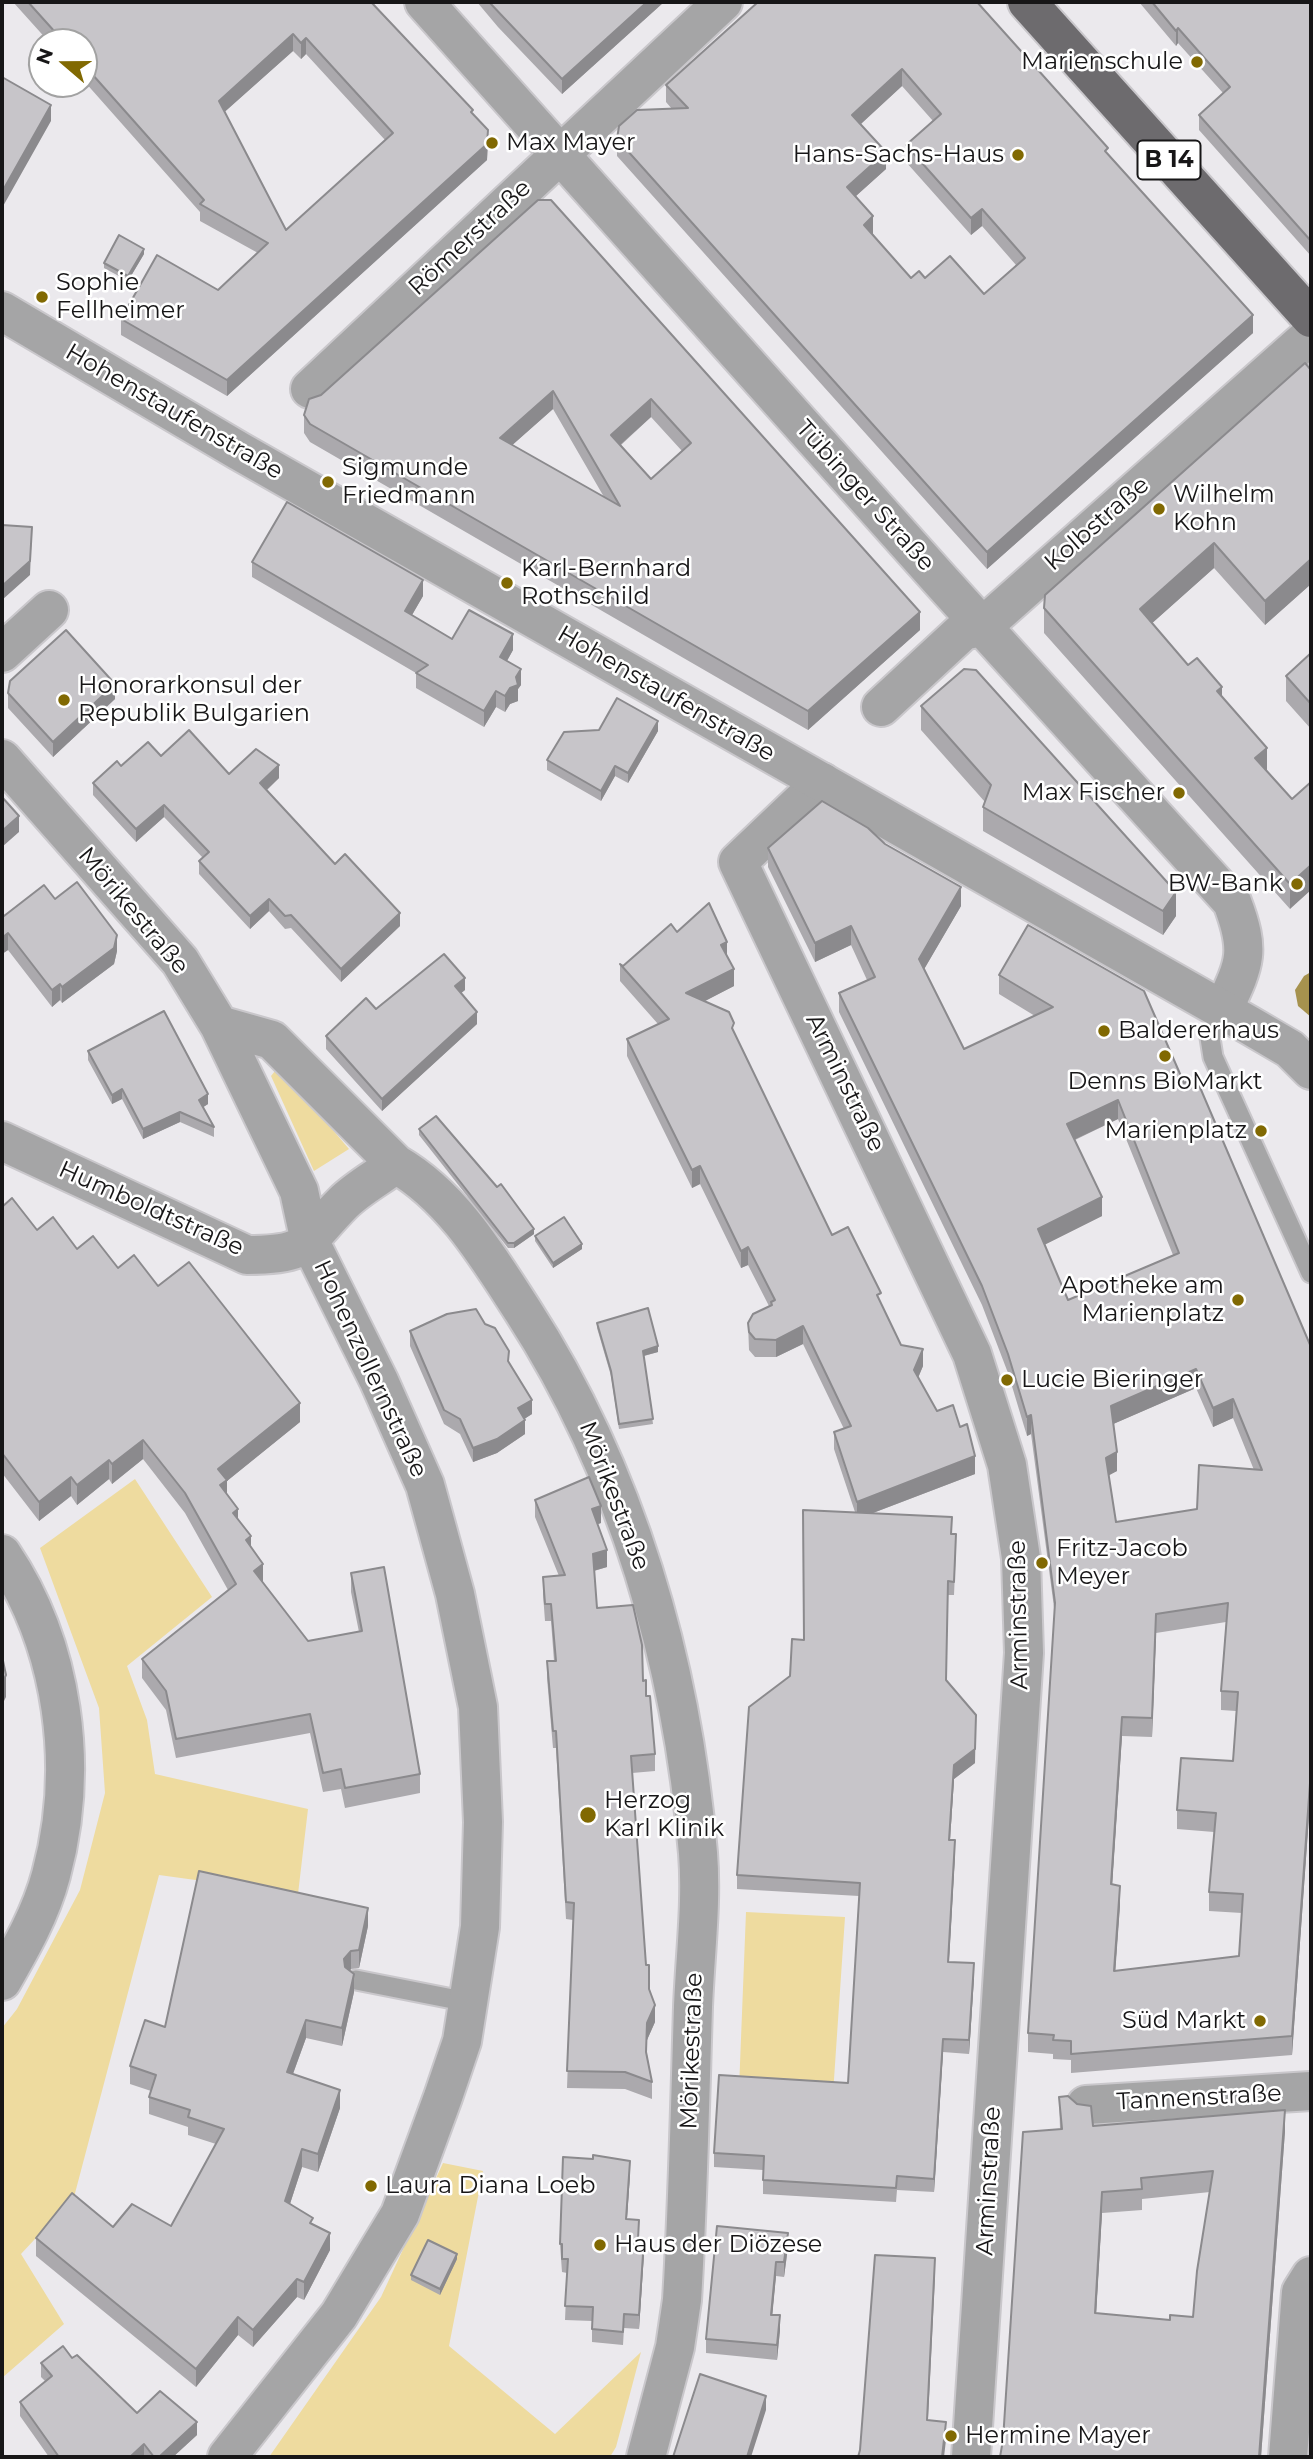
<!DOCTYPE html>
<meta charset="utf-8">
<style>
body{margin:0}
#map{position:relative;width:1313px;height:2459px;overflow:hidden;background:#ebe9ed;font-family:Montserrat,sans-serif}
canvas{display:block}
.frame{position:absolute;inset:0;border:4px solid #171617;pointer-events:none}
.north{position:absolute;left:28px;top:28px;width:70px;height:70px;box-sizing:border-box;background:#fff;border:2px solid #a2a2a2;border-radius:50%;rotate:290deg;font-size:19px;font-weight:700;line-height:28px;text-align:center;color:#171617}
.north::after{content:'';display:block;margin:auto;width:24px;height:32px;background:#816902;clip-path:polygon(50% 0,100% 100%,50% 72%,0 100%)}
</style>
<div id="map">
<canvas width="1313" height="2459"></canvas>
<div class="frame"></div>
<div class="north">N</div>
</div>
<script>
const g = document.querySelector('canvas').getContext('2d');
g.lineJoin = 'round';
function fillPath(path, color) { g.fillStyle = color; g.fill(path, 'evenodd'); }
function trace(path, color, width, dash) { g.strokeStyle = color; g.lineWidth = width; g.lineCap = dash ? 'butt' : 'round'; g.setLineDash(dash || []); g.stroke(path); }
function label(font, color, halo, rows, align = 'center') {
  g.font = font + ' Montserrat,sans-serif'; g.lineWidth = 5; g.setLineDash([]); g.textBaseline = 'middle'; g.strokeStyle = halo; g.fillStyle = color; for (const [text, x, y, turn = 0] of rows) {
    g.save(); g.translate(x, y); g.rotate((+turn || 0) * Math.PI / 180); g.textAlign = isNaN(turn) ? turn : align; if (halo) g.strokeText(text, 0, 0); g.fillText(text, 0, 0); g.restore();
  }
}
fillPath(new Path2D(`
 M275 1071 304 1096 349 1149 314 1171 271 1076Z
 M135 1479 212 1597 127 1666 147 1720 155 1774 308 1809 298 1894 159 1875 74 2197 21 2254 64 2324 2 2378V2028L17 2009 80 1890 105 1793 99 1708 40 1548Z
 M746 1912 845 1917 833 2094 739 2089Z
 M443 2163 483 2171 449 2346 555 2434 641 2352 616 2447 610 2457H269L381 2297Z`), '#eedb9f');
fillPath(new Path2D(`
 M1311 972V1017L1298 1006 1295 990 1304 976Z`), '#a6924e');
const service = new Path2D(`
 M1223 1010 1210 1038 1213 1057 1311 1273
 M356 1980 468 2002`);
const minor = new Path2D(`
 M424 2 942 582 1232 902C1251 952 1245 963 1223 1010
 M310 389 723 2
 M2 653 49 610
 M881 707 963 631 982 627 1311 335
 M2 759 180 961 219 1025 299 1191 310 1242 379 1381 425 1485 455 1594 478 1707 483 1822 480 1927 462 2041 443 2097 400 2214 339 2315 227 2457
 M822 782 738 862 972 1354 1007 1465 1021 1558 1024 1653 971 2457
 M219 1025 272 1040 396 1164C453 1197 488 1257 523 1311 627 1472 682 1663 698 1853 702 1903 695 1956 693 2007 690 2104 688 2203 682 2300L675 2347 646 2457
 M2 1141 247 1255C311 1255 302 1244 343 1203 358 1188 379 1177 396 1164
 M2 1554C64 1646 80 1768 51 1875 41 1913 21 1948 2 1981
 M1086 2105 1311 2091
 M1288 2457 1301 2292 1311 2276`);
const tertiary = new Path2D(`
 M2 311 239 451 1249 1025 1290 1049 1311 1070`);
const primary = new Path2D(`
 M1027 2 1311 318`);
trace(service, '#c9c7cb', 23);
trace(minor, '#c9c7cb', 42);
trace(tertiary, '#c9c7cb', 42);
trace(primary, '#c9c7cb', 42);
trace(service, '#a5a5a6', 19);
trace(minor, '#a5a5a6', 38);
trace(tertiary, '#a5a5a6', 38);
trace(primary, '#6d6b6e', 38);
fillPath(new Path2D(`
 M13 2H371L473 114 488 146 487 160 227 396 121 335V319L218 290 258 253 200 221V212L84 81V42H49ZM293 51 301 59 306 54 385 140 286 230 224 112Z
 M477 2H664L562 94 498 27Z
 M758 2 1108 154 1253 333 987 569 617 156V139L672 109 666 102V85ZM902 86 933 121 906 145V162L971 235 982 226 1016 265 984 294 925 278H911L873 234 856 196 886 169 861 124Z
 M1139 2H1311V256L1199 130V115L1223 93 1178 43 1176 46Z
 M538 200 920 630 808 730 310 442 304 433V415L321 395ZM553 409 604 497 512 445ZM651 417 682 451 651 479 621 445Z
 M144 254 128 281 104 268V263Z
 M1311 370V584L1265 625 1214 568 1152 623 1188 665 1222 697 1267 771 1292 799 1290 909 1044 633V608Z
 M252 562 423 596 412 615 452 639 513 650 507 661 521 685 518 689V701L510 704 505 712 496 707 484 727 416 688V673L252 577Z
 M1311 653V729L1286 701V676Z
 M8 693 115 699 53 757 8 708Z
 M921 706 1176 916 1163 935 983 831V807L985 802 921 730Z
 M599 730 658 731 628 783 615 776 601 801 547 770V760Z
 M161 756 229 774 279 778 267 790 335 864 400 926 341 982 291 928 285 929 269 911 250 929 199 874V861L203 858 164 817 136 842 93 795V783L121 766Z
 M885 844 961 906 924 969 964 1049 1035 1016 999 994V975L1184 1083 1311 1347V1788L1292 2055 1071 2073V2060L1053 2059V2054L1028 2052V2033L1055 1615 1031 1434 1027 1436 1008 1373 982 1305 839 1012V993L867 980 851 945 815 962 768 867V848ZM1118 1119 1173 1255 1068 1300 1044 1245 1102 1216 1075 1140ZM1196 1388 1213 1427 1233 1418 1254 1470 1197 1509 1116 1522 1108 1475 1117 1471 1113 1424ZM1226 1622 1221 1691V1710L1236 1711 1233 1761 1177 1810V1829L1214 1832 1209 1892V1911L1242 1913 1239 1956 1115 1971 1120 1905 1112 1885 1122 1736 1152 1737 1156 1633Z
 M55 899 117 951 114 964 62 1003 60 1000 52 1007 8 950 2 954V913L4 916Z
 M677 932 727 957 734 986 704 1001 734 1032 832 1235 881 1303 901 1345 923 1366 918 1378 937 1411 960 1427 975 1474 873 1513 952 1534 956 1548 954 1595H948L946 1680 975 1763 954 1779 950 1840 955 1854 949 1962 974 1977 969 2054 943 2052 934 2192 897 2190 896 2202 763 2194V2170L714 2167V2153L848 2083 859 1896 737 1889V1875L790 1676 855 1512 834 1449V1432L844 1429 803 1344 776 1357H755L749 1350 748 1323 769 1306 748 1265 741 1268 700 1184 692 1188 627 1056V1039L658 1024 620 981V964L623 966Z
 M465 990 461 993 477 1024 382 1111 326 1049V1036L376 1009Z
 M88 1051 208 1104 203 1107 214 1127V1137L180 1122 143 1139 122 1099 112 1104 88 1060Z
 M419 1129 534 1234 514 1248H508L419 1135Z
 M2 1207 37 1230 158 1286 300 1422 227 1481V1494L251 1547 263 1583 308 1641 359 1632 351 1592V1573L420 1774V1793L345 1808 341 1789 323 1792 310 1733 176 1758 166 1710 142 1678V1659L228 1590 185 1513 143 1459 112 1484 109 1479 77 1505 71 1496 39 1521 2 1473Z
 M535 1236 582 1249 553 1268 535 1241Z
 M597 1323 658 1352 644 1356 653 1424 619 1429 611 1376 597 1328Z
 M410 1331 509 1364 532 1414 524 1419 525 1434 497 1453 473 1462 460 1434 444 1424 410 1346Z
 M535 1500 601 1523 598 1524 607 1567 594 1571 597 1608 643 1681 646 1696 655 1754V1771L632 1773 646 1965 655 2022 647 2040V2054L652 2082V2099L625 2089 567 2088 573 1920 566 1919 556 1748H553L547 1678V1661H554L551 1621H545L543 1594V1577L559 1576 535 1517Z
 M368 1926 359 1968 351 1969 350 1971 354 1992 342 2046 306 2038 293 2074 340 2108 318 2172 302 2167 290 2204 313 2224 330 2250 304 2300 297 2297 253 2347 238 2335 196 2387 36 2256V2238L113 2227 171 2226 216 2144 188 2135V2127L149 2114V2097L151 2091 130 2084V2066L165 2027Z
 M1059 2097 1093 2126 1285 2131 1261 2457H1000L1060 2129ZM1210 2192 1193 2317 1170 2320 1096 2313 1102 2213 1142 2210V2199Z
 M630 2174 627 2219 639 2239 644 2253 639 2329 624 2328 623 2345 592 2342V2321L565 2320 567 2273 562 2272 560 2244Z
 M788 2247 784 2277 776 2276 772 2315 780 2330 777 2360 706 2353V2339Z
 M457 2259 440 2295 411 2280V2275Z
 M72 2358 137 2413 197 2435 173 2457H49L20 2416V2402L45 2381 41 2377V2363Z`), '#aba9ad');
fillPath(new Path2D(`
 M647 2H664L562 94V79Z
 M1178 28V43L1176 46V31Z
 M293 34V51L219 117V101Z
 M306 38V54L301 59V43Z
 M902 69V86L852 132V115Z
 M51 105V121L2 208V192Z
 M488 130 487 160 227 396V380Z
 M886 152V169L847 204V187Z
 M982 209V226L971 235V218Z
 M873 216V234L864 242V225Z
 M144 249V254L128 281V276Z
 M1253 315V333L987 569V552Z
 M553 391V409L500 456V438Z
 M651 399V417L611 453V435Z
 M32 527 30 575 2 600V586Z
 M1214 543V568L1140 634V609Z
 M1311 559V584L1265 625V601Z
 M423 580V596L405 627V611Z
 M920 612V630L808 730V711Z
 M513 634V650L500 673V657Z
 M521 669V685L518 689V701L510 704 505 712V696Z
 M115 684V699L53 757V742Z
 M1222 687V712L1217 691Z
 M496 691V707L484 727V711Z
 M658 721V731L628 783V773Z
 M1267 748V773L1255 758Z
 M279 765V778L260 796V783Z
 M615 766V776L601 801V791Z
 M164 805V817L136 842V829Z
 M19 816V832L2 847V831Z
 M1311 865V890L1290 909V884Z
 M961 887V906L919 978V959Z
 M1176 892V916L1163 935V911Z
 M269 899V911L250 929V916Z
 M400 913V926L341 982V969Z
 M851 926V945L815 962V943Z
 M8 933V950L2 954V938Z
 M117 935V951L114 964 62 1003V987Z
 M727 942V959L721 945Z
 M734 969V986L686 1011V993Z
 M465 978V990L455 998V986Z
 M60 984V1000L52 1007V990Z
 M477 1012V1024L382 1111V1099Z
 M122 1089V1099L112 1104V1095Z
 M208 1094V1104L199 1110V1100Z
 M1118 1100V1119L1067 1143V1124Z
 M180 1112V1122L143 1139V1129Z
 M700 1166V1184L692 1188V1170Z
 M1102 1197V1216L1038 1248V1229Z
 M534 1229V1234L514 1248V1243Z
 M582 1244V1249L553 1268V1263Z
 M748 1247V1265L741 1268V1251Z
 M803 1326V1344L776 1357V1340Z
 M658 1346V1352L643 1356V1351Z
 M923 1349V1366L914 1387V1370Z
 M1196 1369V1388L1111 1425V1406Z
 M1233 1399V1418L1213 1427V1408Z
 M532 1400V1414L518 1423V1408Z
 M300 1403V1422L227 1481V1499L220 1505 218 1469Z
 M1031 1415V1434L1027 1436V1417Z
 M525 1420V1434L497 1453 473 1462V1448Z
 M143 1440V1459L112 1484V1464Z
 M1117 1452V1471L1106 1477V1458Z
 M975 1456V1474L857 1519V1502Z
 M109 1460V1479L77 1505V1485Z
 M71 1477V1496L39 1521V1502Z
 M601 1506V1523L592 1526V1509Z
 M238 1509V1528L233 1513Z
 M251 1536V1556L246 1540Z
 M607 1550V1567L593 1571V1554Z
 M263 1564V1583L254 1571Z
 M1156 1614V1633L1152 1737V1718Z
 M6 1675V1697L2 1705V1683Z
 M2 1713H4V1735H2Z
 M976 1715 975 1763 954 1779 949 1854 954 1765Z
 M1122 1717V1736L1111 1903V1884Z
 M1311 1769V1788L1292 2055V2036Z
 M955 1840V1854L948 1975V1962Z
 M1120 1886V1905L1114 1990V1971Z
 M368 1908V1926L359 1968V1950Z
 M351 1951V1969L344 1977V1959Z
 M974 1963V1977L969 2054V2040Z
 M354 1974V1992L342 2046V2028Z
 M655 2005V2022L647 2040 646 2069 647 2023Z
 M306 2020V2038L287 2090V2072Z
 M943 2039V2052L934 2192V2179Z
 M340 2090V2108L318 2172V2154Z
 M1285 2110V2131L1261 2457H1259Z
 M302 2149V2167L285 2219V2201Z
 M630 2161V2174L626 2232V2219Z
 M1102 2192V2213L1095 2334V2313Z
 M330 2233V2250L304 2300V2282Z
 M788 2233V2247L784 2277V2262Z
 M644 2239V2253L639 2329V2315Z
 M457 2254V2259L440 2295V2289Z
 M935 2258V2276L927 2438V2420Z
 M776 2262V2276L771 2329V2315Z
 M297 2279V2297L253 2347V2330Z
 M780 2315V2330L777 2360V2345Z
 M238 2317V2335L196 2387V2369Z
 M766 2396V2410L751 2457H747Z
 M197 2422V2435L173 2457H159Z
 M946 2422V2440L944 2457H942Z
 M144 2444V2457H130Z`), '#8b8a8d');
const building = new Path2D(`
 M28 2H371L473 110 471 112 488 130 487 144 227 380 121 319 157 255 218 290 268 243 200 204 204 200 84 65V42H64ZM293 34 301 43 306 38 393 133 286 230 219 101Z
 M489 2H647L562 79Z
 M758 2H977L1108 148 1105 151 1253 315 987 552 617 139 619 126 637 110 688 108 666 85ZM902 69 941 114 906 145 971 218 982 209 1025 258 984 294 950 256 925 278 919 271 911 278 864 225 873 216 847 187 886 152 852 115Z
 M1152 2H1311V241L1199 115 1230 87 1178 28 1176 31Z
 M2 77 51 105 2 192Z
 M538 200H551L920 612 808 711 310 424 304 415 309 399 321 395ZM553 391 620 506 500 438ZM651 399 691 443 651 479 611 435Z
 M119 235 144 249 128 276 104 263Z
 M1305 363 1311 370V559L1265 601 1214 543 1140 609 1188 665 1197 658 1222 687 1217 691 1267 748 1255 758 1292 799 1311 782V865L1290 884 1044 608 1045 595Z
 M287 502 423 580 405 611 452 639 469 610 513 634 500 657 521 669 516 677 518 685 510 688 505 696 496 691 484 711 416 673 428 665 252 562Z
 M2 525 32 527 30 561 2 586Z
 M66 630 115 684 53 742 8 693 10 681Z
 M1311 653V704L1286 676Z
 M964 669 976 670 1176 892 1163 911 983 807 991 785 921 706Z
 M617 698 658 721 628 773 615 766 601 791 547 760 564 732 599 730Z
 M189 730 229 774 256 749 279 765 260 783 335 864 345 854 400 913 341 969 291 915 285 916 269 899 250 916 199 861 209 852 164 805 136 829 93 783 117 761 121 766 148 742 161 756Z
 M2 797 19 816 2 831Z
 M822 801 868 828 885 844 961 887 919 959 964 1049 1053 1007 999 975 1028 925 1144 991 1184 1083 1196 1078 1311 1347V1769L1292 2036 1071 2054V2041L1053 2040 1054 2035 1028 2033 1055 1603 1031 1415 1027 1417 1008 1354 982 1286 839 993 875 977 851 926 815 943 768 848ZM1118 1100 1179 1253 1068 1300 1038 1229 1102 1197 1067 1124ZM1196 1369 1213 1408 1233 1399 1262 1470 1199 1465 1197 1509 1116 1522 1106 1458 1117 1452 1111 1406ZM1228 1603 1221 1691 1238 1692 1233 1761 1181 1758 1177 1810 1216 1813 1209 1892 1243 1894 1239 1956 1114 1971 1120 1886 1111 1884 1122 1717 1152 1718 1156 1614Z
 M77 882 117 935 114 948 62 987 60 984 52 990 8 933 2 938V913L4 916 44 885 55 899Z
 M709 903 727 942 721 945 734 969 686 993 729 1012 734 1023 732 1028 832 1235 848 1227 881 1293 877 1295 901 1345 923 1349 914 1370 937 1411 953 1405 960 1427 967 1424 975 1456 857 1502 834 1432 851 1426 803 1326 776 1340 755 1339 749 1332 748 1323 753 1314 772 1305 771 1302 775 1300 748 1247 741 1251 700 1166 692 1170 627 1039 669 1019 620 964 623 966 671 924 677 932Z
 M444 954 465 978 455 986 477 1012 382 1099 326 1036 366 998 376 1009Z
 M164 1011 208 1094 199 1100 214 1127 180 1112 143 1129 122 1089 112 1095 88 1051Z
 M436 1116 497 1187 501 1184 534 1229 514 1243H508L419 1129Z
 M12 1198 37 1230 53 1217 77 1249 93 1236 118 1268 134 1255 158 1286 189 1262 300 1403 218 1469 227 1480 220 1485 238 1509 233 1513 251 1536 246 1540 263 1564 254 1571 308 1641 362 1631 351 1573 384 1567 420 1774 345 1788 341 1769 323 1773 310 1714 176 1739 166 1691 142 1659 236 1584 185 1493 143 1440 112 1464 109 1460 77 1485 71 1477 39 1502 2 1453V1207Z
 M564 1217 582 1244 553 1263 535 1236Z
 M648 1308 658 1346 643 1351 653 1419 619 1424 611 1371 597 1323Z
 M476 1309 485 1324 495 1328 509 1351 508 1361 532 1400 518 1408 525 1420 497 1439 473 1448 460 1419 444 1410 410 1331 447 1314Z
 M589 1477 601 1506 592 1509 607 1550 593 1554 597 1608 633 1605 642 1645 643 1681 646 1680V1696H650L655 1754 631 1756 646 1965H649V1989L655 2005 647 2023 646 2052 652 2082 625 2072 567 2071 574 1903 566 1902 556 1731H553L547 1661H556L551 1604H545L543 1577 565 1575 535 1500Z
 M803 1510 952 1517 951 1534H956L954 1582 948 1581 946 1680 976 1715 975 1749 954 1765 949 1840H955L948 1962 974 1963 969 2040 943 2039 934 2179 897 2176 896 2188 763 2180 764 2156 714 2153 719 2075 848 2083 860 1883 737 1875 749 1707 790 1676 792 1639 804 1640Z
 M2 1656 6 1675 2 1683Z
 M199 1871 368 1908 359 1950 351 1951 344 1959 345 1967 354 1974 342 2028 306 2020 287 2072 340 2090 318 2154 302 2149 285 2201 313 2218 310 2223 330 2233 304 2282 297 2279 253 2330 238 2317 196 2369 36 2238 72 2193 113 2227 132 2204 171 2226 224 2129 188 2117 190 2110 149 2097 156 2075 130 2066 145 2020 165 2027Z
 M1068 2096 1077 2104 1091 2106 1093 2126 1285 2110 1259 2457H1000L1003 2440 1023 2132 1062 2129 1059 2097ZM1213 2171 1197 2271 1193 2317 1170 2315V2320L1095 2313 1102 2192 1142 2189 1141 2178Z
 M593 2155 630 2161 626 2219 639 2220 638 2239H644L639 2315 624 2314 623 2332 592 2329 593 2307 565 2306 568 2259H562V2244H560L563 2157 593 2159Z
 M717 2226 788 2233 784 2262H776L771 2315H780L777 2345 706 2339Z
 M428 2240 457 2254 440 2289 411 2275Z
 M875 2255 935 2258 927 2420 946 2422 942 2457H858L860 2450Z
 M63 2346 72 2358 77 2355 137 2413 160 2391 197 2422 159 2457H154L144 2444 130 2457H59L20 2402 52 2376 41 2363Z
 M700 2374 766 2396 747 2457H673Z`);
fillPath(building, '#c7c5c9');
trace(building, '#8b8a8d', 2);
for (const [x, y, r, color] of [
 [1197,62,7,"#816902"],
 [492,143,7,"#816902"],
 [1018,155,7,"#816902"],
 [42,297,7,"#816902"],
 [328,482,7,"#816902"],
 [1159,509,7,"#816902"],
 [507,583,7,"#816902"],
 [64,700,7,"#816902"],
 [1179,793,7,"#816902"],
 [1297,884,7,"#816902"],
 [1104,1031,7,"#816902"],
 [1165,1056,7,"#816902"],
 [1261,1131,7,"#816902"],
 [1238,1300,7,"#816902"],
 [1007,1380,7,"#816902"],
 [1042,1563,7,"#816902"],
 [588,1815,9,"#816902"],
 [1260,2021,7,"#816902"],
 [371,2186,7,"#816902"],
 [600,2245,7,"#816902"],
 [951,2436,7,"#816902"]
]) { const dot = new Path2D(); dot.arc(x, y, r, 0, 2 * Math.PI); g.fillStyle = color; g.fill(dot); trace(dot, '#fff', 2.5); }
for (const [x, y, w] of [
 [1169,160,63]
]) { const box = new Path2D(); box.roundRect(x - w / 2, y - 19.5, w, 39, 5); g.fillStyle = '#fff'; g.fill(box); trace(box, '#171617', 2); }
label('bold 23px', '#171617', null, [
 ["B 14",1169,160]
]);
label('24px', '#171617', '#fff', [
 ["Marienschule",1183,62,"right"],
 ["Max Mayer",506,143],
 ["Hans-Sachs-Haus",1004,155,"right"],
 ["Sophie",56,283],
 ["Fellheimer",56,311],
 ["Sigmunde",342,468],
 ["Friedmann",342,496],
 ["Wilhelm",1173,495],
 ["Kohn",1173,523],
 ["Karl-Bernhard",521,569],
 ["Rothschild",521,597],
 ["Honorarkonsul der",78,686],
 ["Republik Bulgarien",78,714],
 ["Max Fischer",1165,793,"right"],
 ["BW-Bank",1283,884,"right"],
 ["Baldererhaus",1118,1031],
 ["Denns BioMarkt",1165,1082,"center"],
 ["Marienplatz",1247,1131,"right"],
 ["Apotheke am",1224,1286,"right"],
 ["Marienplatz",1224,1314,"right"],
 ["Lucie Bieringer",1021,1380],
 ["Fritz-Jacob",1056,1549],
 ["Meyer",1056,1577],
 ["Herzog",604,1801],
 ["Karl Klinik",604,1829],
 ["Süd Markt",1246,2021,"right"],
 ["Laura Diana Loeb",385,2186],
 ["Haus der Diözese",614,2245],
 ["Hermine Mayer",965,2436]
], 'left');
label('24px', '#171617', '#fff', [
 ["Römerstraße",470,238,-43],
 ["Hohenstaufenstraße",174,412,30],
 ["Tübinger Straße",865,496,48],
 ["Kolbstraße",1097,524,-41],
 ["Hohenstaufenstraße",666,694,30],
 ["Mörikestraße",133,911,50],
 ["Arminstraße",845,1083,64],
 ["Humboldtstraße",151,1209,24],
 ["Hohenzollernstraße",370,1369,65],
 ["Mörikestraße",614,1496,69],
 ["Arminstraße",1019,1615,-91],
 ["Mörikestraße",692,2051,-88],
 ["Tannenstraße",1199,2098,-3],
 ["Arminstraße",989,2181,-87]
]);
</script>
